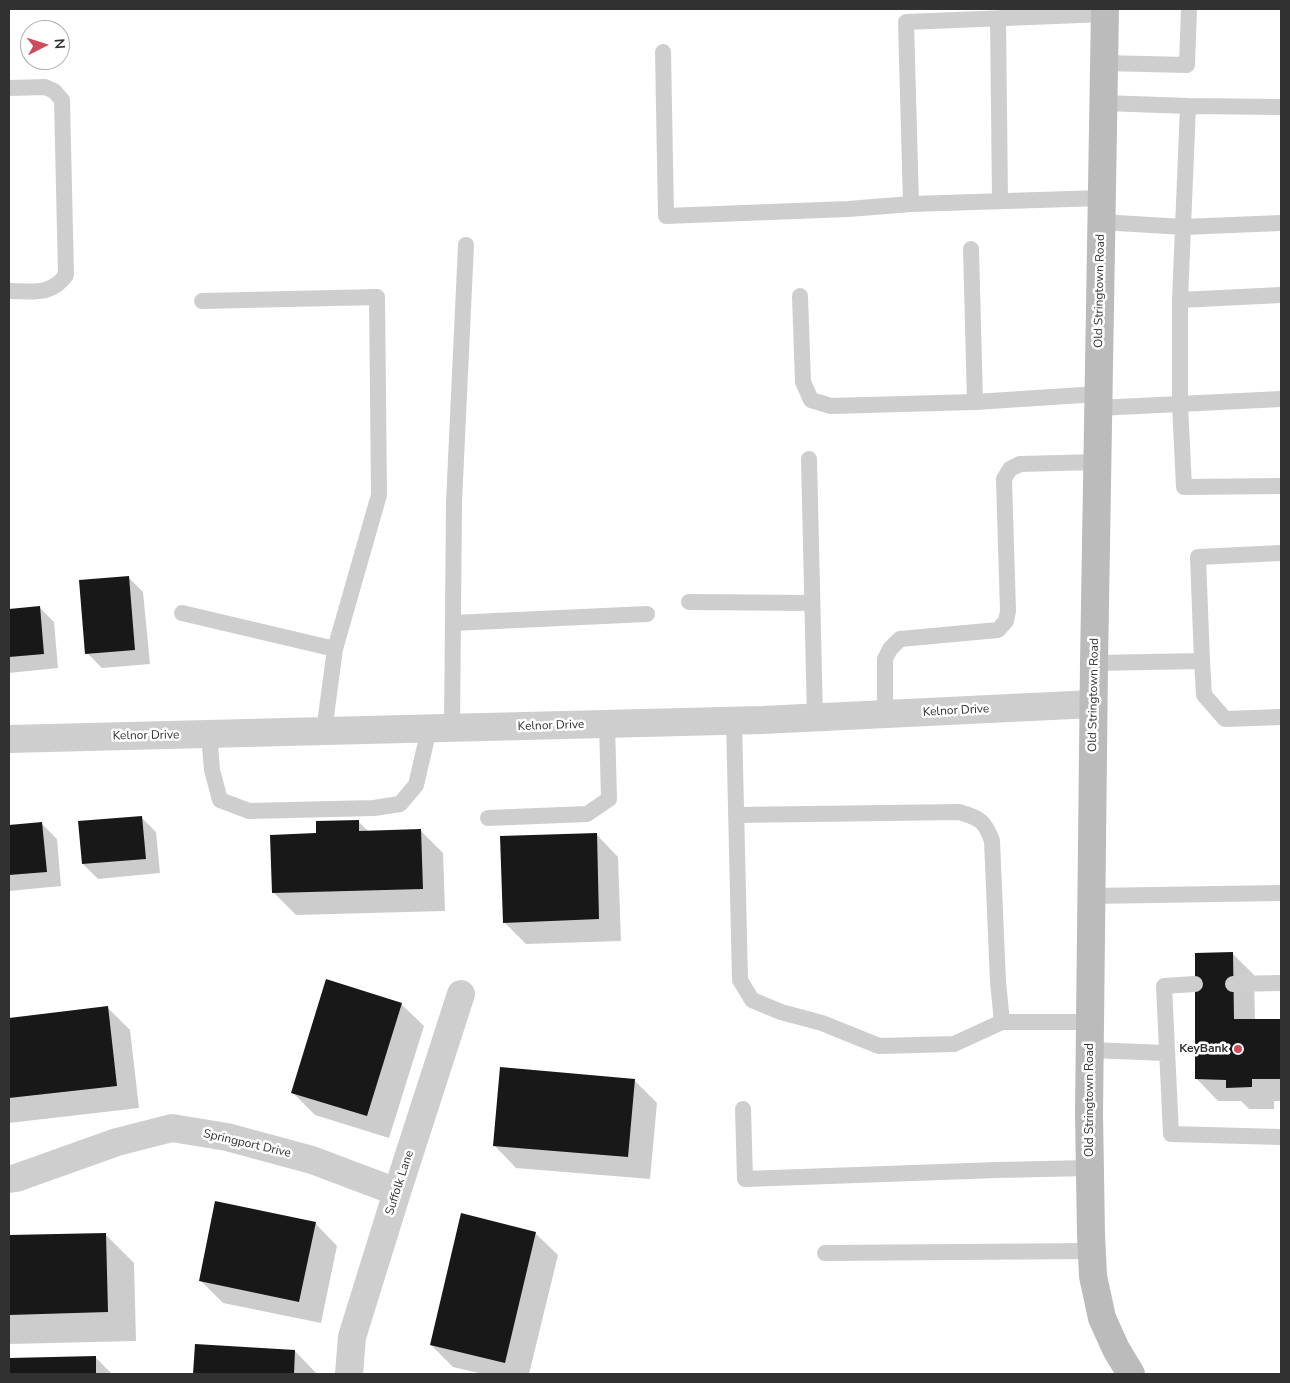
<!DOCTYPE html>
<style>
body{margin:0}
#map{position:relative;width:1290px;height:1383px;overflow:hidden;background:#fff;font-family:"Nunito Sans",sans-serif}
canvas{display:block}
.frame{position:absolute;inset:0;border:10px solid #313131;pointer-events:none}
.north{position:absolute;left:20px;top:20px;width:50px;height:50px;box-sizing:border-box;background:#fff;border:1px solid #adadad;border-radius:50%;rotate:85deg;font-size:14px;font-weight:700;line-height:20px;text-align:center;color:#313131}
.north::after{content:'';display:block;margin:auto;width:18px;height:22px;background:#d04a5c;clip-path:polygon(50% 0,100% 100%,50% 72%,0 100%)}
</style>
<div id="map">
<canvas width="1290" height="1383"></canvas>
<div class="frame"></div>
<div class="north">N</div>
</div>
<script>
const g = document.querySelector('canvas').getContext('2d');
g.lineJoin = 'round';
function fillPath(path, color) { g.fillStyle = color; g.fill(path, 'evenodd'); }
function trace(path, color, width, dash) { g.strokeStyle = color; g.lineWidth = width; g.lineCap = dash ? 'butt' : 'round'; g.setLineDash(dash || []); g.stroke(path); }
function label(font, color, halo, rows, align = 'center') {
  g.font = font + ' "Nunito Sans",sans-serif'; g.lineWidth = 5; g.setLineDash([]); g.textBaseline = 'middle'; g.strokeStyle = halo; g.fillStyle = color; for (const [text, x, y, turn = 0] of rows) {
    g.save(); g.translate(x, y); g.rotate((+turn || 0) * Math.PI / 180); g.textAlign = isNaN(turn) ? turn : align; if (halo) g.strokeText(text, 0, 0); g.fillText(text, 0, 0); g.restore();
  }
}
fillPath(new Path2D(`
 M128 577 143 592 150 664 102 668 87 653Z
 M39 607 54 622 58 668 9 673V610Z
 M141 817 156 832 160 873 98 879 83 864Z
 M358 821 369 832 421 831 443 853 445 911 296 915 273 892Z
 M42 824 57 839 61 886 9 891V827Z
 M596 834 618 857 621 941 526 944 504 922Z
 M1232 953 1254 975 1255 1021H1281V1101H1274V1109H1249L1241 1101H1218L1196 1078Z
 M401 1004 424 1026 389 1138 315 1115 292 1092Z
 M108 1008 130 1030 139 1108 9 1123V1019Z
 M634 1080 657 1103 650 1179 516 1168 494 1145Z
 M315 1223 337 1246 321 1323 223 1303 200 1280Z
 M535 1233 558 1255 529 1374H483L453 1367 431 1345Z
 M105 1234 134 1263 136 1341 9 1344V1236Z
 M196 1346 295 1351 317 1374H194Z
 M95 1357 112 1374H9V1359Z`), '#0003');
fillPath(new Path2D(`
 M129 576 135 650 85 654 79 580Z
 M40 606 44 654 9 657V609Z
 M142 816 146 859 82 864 78 821Z
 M359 820V831L421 829 423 889 272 893 270 835 316 833V821Z
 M42 822 47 872 9 875V825Z
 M597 833 599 919 503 923 500 836Z
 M1233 952 1234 1019H1281V1079H1252V1087L1226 1088V1080L1195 1079V953Z
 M326 979 402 1003 367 1116 291 1093Z
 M108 1006 117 1086 9 1098V1018Z
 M500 1067 635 1079 628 1157 493 1146Z
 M215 1201 316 1222 299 1302 199 1281Z
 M461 1213 536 1232 505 1363 430 1345Z
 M106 1233 108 1312 9 1315V1235Z
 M195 1344 295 1350 294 1374H193Z
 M96 1356V1374H9V1358Z`), '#181818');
trace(new Path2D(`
 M998 19 1000 201
 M663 52 666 216 848 209 911 204
 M1104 63 1187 65 1189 9
 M9 88 45 87 54 91 62 100 66 275C51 296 33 291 9 291
 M1104 103 1188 106 1281 107
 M1102 198 911 204 906 22 1105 14
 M1101 222 1183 227 1281 223
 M971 249 975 402
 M1281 295 1180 300V404L1184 487 1281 486
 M800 296 803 382 811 400 831 406 975 402 1098 394
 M1180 300 1188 106
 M202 301 377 297 379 495 335 649 324 731
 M1098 408 1281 399
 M809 459 815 718
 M689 602 812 603
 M182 613 335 649
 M453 623 647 614
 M1202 661 1204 695 1225 719 1281 717
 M1094 663 1202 661 1198 557 1281 553
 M885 715V659L890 649 900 639 998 630 1006 621 1008 611 1004 479 1010 469 1020 464 1097 462
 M734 721 740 980 752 1000 781 1012 822 1023 879 1046 954 1044 1002 1022H1090
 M452 728 454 502 466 245
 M209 734 212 770 220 800 249 811 374 808 400 804 416 785 429 729
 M736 815 959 812C980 818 985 821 992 841L998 982 1002 1022
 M488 818 587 814 609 799 607 724
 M1092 896 1281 893
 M1195 984 1164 986 1171 1134 1281 1137
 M1233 984 1281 983
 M1090 1050 1166 1053
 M743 1109 745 1179 997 1170 1090 1168
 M825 1253 1091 1251`), '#cecece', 16);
trace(new Path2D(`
 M9 739 762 720 1093 704
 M9 1179 16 1178 117 1142 172 1128 227 1137 312 1160 397 1192
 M349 1374 352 1337 397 1192 461 994`), '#cecece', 28);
trace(new Path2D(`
 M1105 9 1094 663 1089 1114 1091 1234 1093 1276 1102 1318 1116 1349 1131 1374`), '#bbb', 28);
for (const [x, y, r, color] of [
 [1238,1049,5,"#d04a5c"]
]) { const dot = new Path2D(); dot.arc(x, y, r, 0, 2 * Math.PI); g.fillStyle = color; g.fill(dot); trace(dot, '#fff', 2); }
label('12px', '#313131', '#fff', [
 ["Old Stringtown Road",1100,291,-89],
 ["Old Stringtown Road",1094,695,-89],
 ["Kelnor Drive",956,711,-3],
 ["Kelnor Drive",551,726,-2],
 ["Kelnor Drive",146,736,-1],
 ["Old Stringtown Road",1090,1100,-90],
 ["Springport Drive",247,1144,13],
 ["Suffolk Lane",400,1183,-72]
]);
label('bold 12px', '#313131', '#fff', [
 ["KeyBank",1228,1049]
], 'right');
</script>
